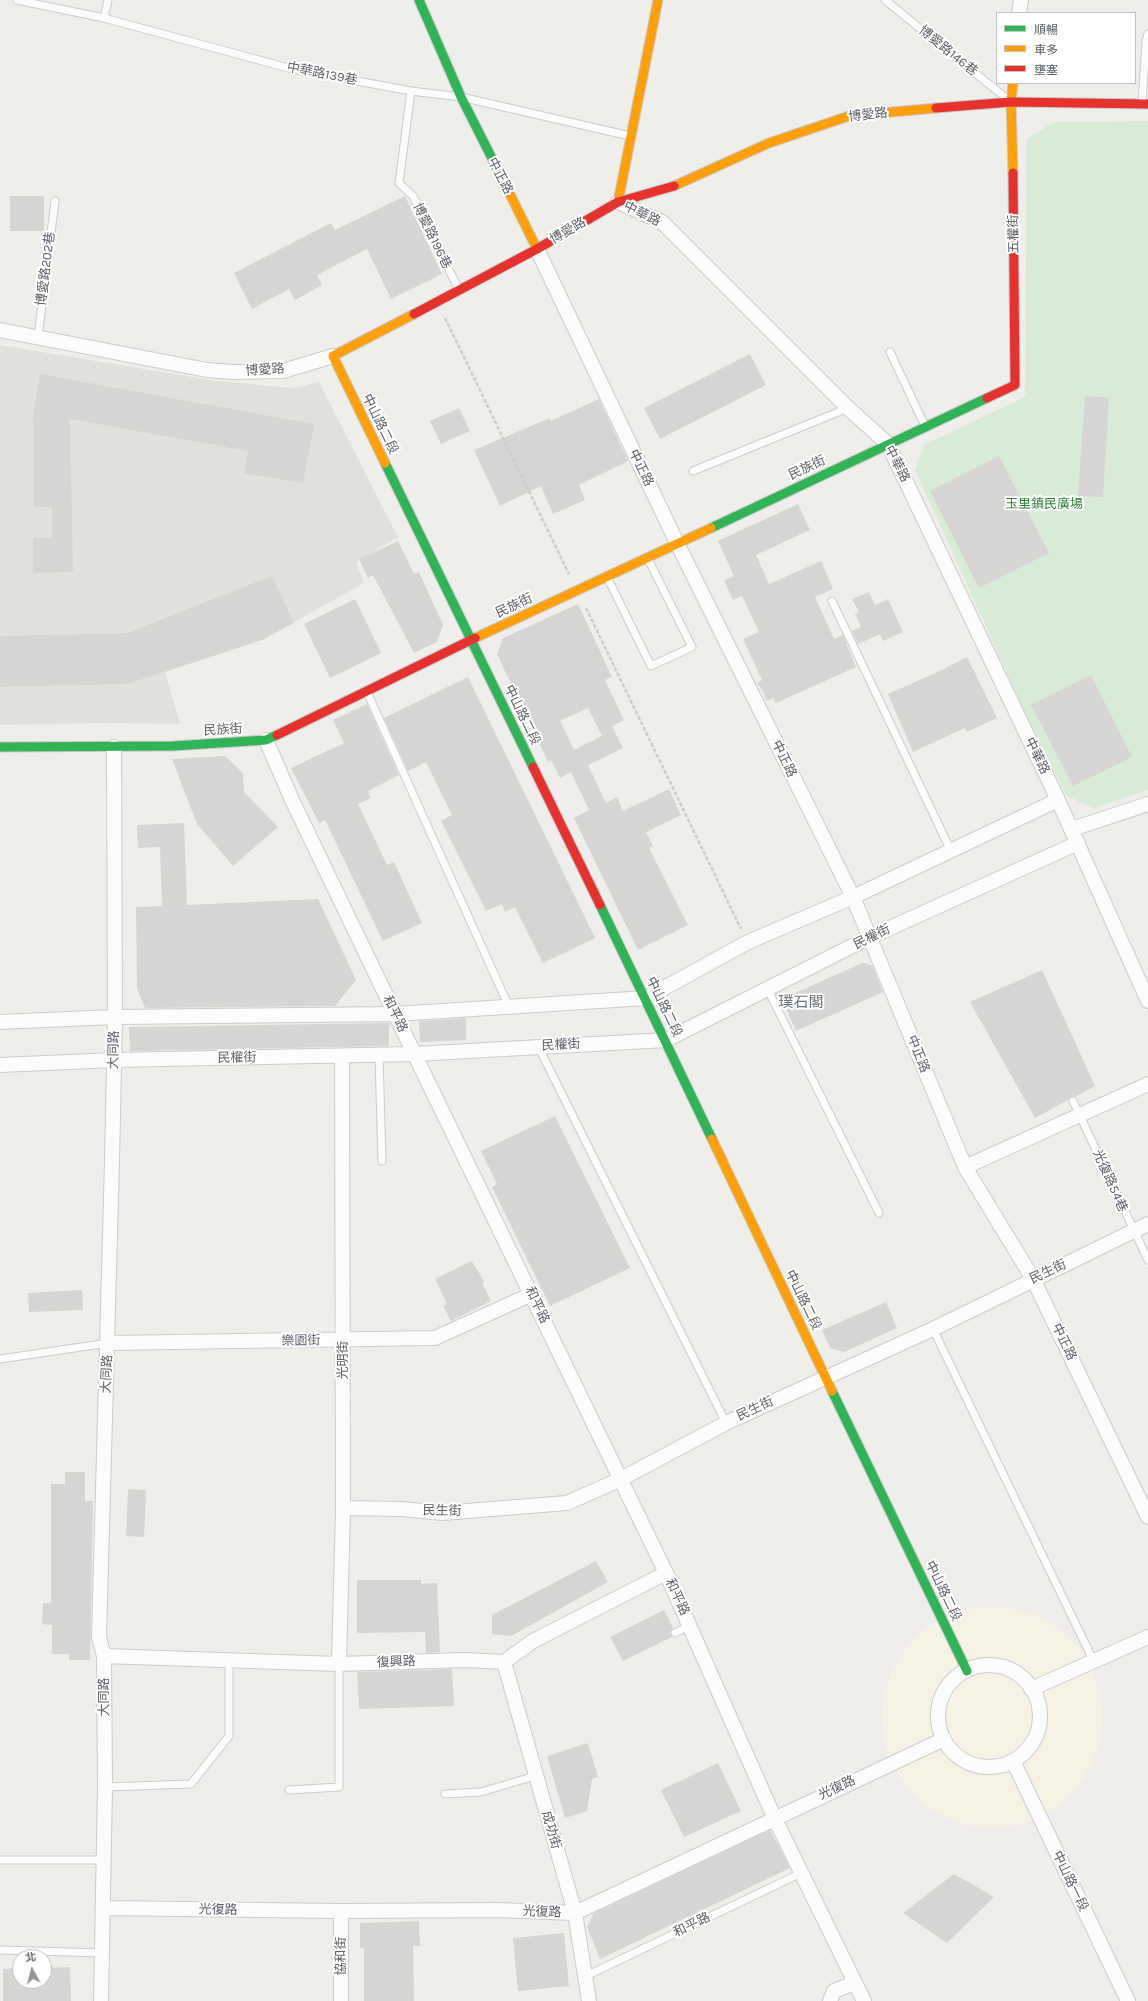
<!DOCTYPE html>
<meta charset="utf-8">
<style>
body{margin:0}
#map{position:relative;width:1148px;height:2001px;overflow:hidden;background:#efeeea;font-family:Karla,"Noto Sans TC",sans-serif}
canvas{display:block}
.legend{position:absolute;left:996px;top:12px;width:140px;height:72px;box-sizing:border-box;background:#fff;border:1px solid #bfc1c3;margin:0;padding:5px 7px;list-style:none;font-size:12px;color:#5f6368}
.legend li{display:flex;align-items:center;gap:8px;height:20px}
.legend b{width:20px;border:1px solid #bfc1c3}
.north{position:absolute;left:12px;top:1949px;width:40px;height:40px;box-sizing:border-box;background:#fff;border:1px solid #bfc1c3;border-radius:50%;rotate:353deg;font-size:11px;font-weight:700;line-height:16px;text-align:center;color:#5f6368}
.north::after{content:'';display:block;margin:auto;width:14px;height:18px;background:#919496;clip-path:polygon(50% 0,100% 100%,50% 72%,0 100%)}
</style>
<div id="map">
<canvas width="1148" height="2001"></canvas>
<ul class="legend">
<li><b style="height:5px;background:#30b455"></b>順暢</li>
<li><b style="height:5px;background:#ff9f0a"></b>車多</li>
<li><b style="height:5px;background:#e5322d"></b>壅塞</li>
</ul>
<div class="north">北</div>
</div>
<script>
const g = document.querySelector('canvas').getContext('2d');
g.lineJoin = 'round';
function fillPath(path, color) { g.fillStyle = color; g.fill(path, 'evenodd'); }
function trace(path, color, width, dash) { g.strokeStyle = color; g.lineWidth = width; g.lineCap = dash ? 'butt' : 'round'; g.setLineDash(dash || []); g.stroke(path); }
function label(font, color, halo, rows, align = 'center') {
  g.font = font + ' Karla,"Noto Sans TC",sans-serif'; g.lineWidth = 4; g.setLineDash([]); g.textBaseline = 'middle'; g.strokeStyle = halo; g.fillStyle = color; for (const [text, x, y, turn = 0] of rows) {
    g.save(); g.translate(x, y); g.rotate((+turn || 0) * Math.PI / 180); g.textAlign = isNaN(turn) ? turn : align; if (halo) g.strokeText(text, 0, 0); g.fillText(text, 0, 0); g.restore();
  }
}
fillPath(new Path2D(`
 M882 1717a110 110 0 1 1 220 0a110 110 0 1 1-220 0Z`), '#f7f3e4');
fillPath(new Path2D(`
 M0 345 216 381 294 388 319 382 398 537 356 562 364 583 262 640 165 672 180 724 105 723 0 725Z`), '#e2e0da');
fillPath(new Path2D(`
 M1148 121V790L1094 808 1067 796 1026 715 915 470 924 445 1025 397 1027 139 1054 122Z`), '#d8ebd6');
fillPath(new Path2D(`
 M10 196H44V231H10Z
 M405 196 442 274 391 299 367 249 317 275 322 285 295 300 289 289 252 309 234 273 331 223 335 230Z
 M750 354 766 385 660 439 644 408Z
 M40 374 314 424 303 483 244 473 248 451 70 419 73 572 33 573V538H52V507H34L33 418Z
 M1085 396 1109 398 1103 497 1078 496Z
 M599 399 628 461 579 485 585 500 553 514 541 486 500 506 474 450 550 418 551 421Z
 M459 408 470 431 441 444 430 421Z
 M999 456 1049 553 979 588 930 491Z
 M798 504 810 530 756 555 769 584 821 561 833 589 815 597 834 639 843 635 856 667 776 703 773 698 766 701 764 693 757 683 762 680 743 639 759 632 742 596 733 600 724 580 734 576 718 541Z
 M398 541 414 574 419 572 443 625 437 642 414 653 373 575 368 578 359 559Z
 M272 576 294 623 262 640 127 684 0 687V636L127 633Z
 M869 592 875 605 888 599 903 632 883 641 880 634 858 644 852 631 861 627 855 614 859 612 852 599Z
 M355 599 381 653 330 678 304 624Z
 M578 604 612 677 605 680 624 720 612 726 623 748 588 765 606 803 617 797 623 811 669 789 681 815 646 832 653 846 649 848 688 925 638 950 574 818 589 810 571 772 560 778 551 760 548 762 497 654 503 638ZM588 708 602 736 574 750 560 721Z
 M967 657 997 718 967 732 965 728 913 752 888 694 938 672Z
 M1091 675 1132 757 1073 786 1031 705Z
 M468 677 595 938 543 963 515 907 505 912 502 904 486 911 441 821 452 815 426 762 408 771 384 718Z
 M367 704 399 775 368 791 371 798 358 804 387 865 394 862 422 923 383 941 325 820 319 823 291 768 344 743 333 720Z
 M225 756 243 773 244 792 278 827 233 866 197 824 172 759Z
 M184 823 187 905 318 899 356 980 335 1006 145 1008 137 988 136 907 162 906 160 847 138 848 137 825Z
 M862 963 871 965 873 967 883 992 796 1031 782 999Z
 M1042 970 1095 1086 1075 1097H1071L1068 1100 1035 1118 970 1002Z
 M466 1018V1040L420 1042 419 1021Z
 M389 1023V1046L130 1051 129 1027Z
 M555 1116 630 1268 550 1306 492 1187 497 1184 481 1151Z
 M472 1261 484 1282 482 1283 491 1301 451 1321 443 1306 447 1304 435 1279Z
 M82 1290 83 1310 29 1312 28 1293Z
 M886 1302 897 1328 844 1352 830 1348 822 1330Z
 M65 1472H85V1501H93L90 1660H69V1654H52V1625L42 1624 43 1603H51V1484H65Z
 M128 1489 146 1490 144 1537 126 1536Z
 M596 1561 608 1582 511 1636 492 1634V1615Z
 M357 1580H421V1584L437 1583 440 1652 426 1653 425 1632 357 1633Z
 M664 1610 673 1628 670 1632 672 1637 623 1661 610 1637Z
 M452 1669 454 1706 359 1709 357 1672Z
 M588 1743 598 1777 592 1779 587 1811 565 1818 547 1756Z
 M718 1763 741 1811 684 1837 661 1790Z
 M770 1830 790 1868 600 1959 587 1927 594 1913Z
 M954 1874 994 1897 947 1943 903 1913Z
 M419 1921 420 1946H413L414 2001H364V1948H360V1923Z
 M564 1933 569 1986 518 1991 513 1938Z
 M70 1967 71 2001H3V1969L20 1968V1981H44V1968Z`), '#d6d5d3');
const lane = new Path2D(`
 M17 0 104 18 292 69 411 91 461 97 630 136
 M885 0 1006 98
 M104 18 108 0
 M411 91 399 183 413 196 458 288
 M1142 104 1146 41 1148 34
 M38 337 55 201
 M890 352 925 426
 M693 471 848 408
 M607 577 651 666 692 647 648 559
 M832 601 951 851
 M367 692 509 1007
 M768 990 879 1213
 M538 1046 726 1423
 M379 1055 382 1161
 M1073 1101 1148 1260
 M933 1329 1094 1662
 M0 1359 108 1343
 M675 1633 691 1625
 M105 1787 191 1784 229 1736V1661
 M289 1790 339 1787V1664
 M445 1794 481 1792 535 1776
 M0 1860H103
 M0 1950 103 1953
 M584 1977 801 1873`);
const street = new Path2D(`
 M1019 13 1021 0
 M618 202 662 222 848 408 888 444 1058 800 1148 1001
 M537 249 677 543 853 897 965 1167 1033 1279 1148 1517
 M0 330 207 370 232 372 283 371 333 356
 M266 740 292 800 395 1014 666 1573 774 1817 864 2001
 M1072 829 1148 804
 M0 1022 115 1017 395 1014 646 998 748 942 853 897 1058 800
 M0 1065 114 1060 415 1054 666 1040 870 937 1078 843
 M965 1167 1148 1084
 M108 1343 435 1338 532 1294
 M343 1508 402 1509 442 1513 567 1503 619 1480 726 1423 933 1329 1148 1224
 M104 1656 339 1664 465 1660 504 1662 533 1641 666 1573
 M504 1662 575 1913 589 2001
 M339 1664 343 1508 342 1056
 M938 1716a51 51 0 1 1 102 0a51 51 0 1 1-102 0Z
 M1031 1689 1148 1637
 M1013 1761 1128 2001
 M103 1908 341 1911 497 1910 575 1913 942 1740
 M341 1911V2001
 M101 2001 105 1787 104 1656 99 1637 112 1161 115 1017 114 747
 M830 2001 834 1991 854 1983`);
const fast = new Path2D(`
 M419 0 461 97 502 178
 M385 463 533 767
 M711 528 987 398
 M0 747 173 746 266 740 277 735
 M600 905 712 1139
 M832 1391 967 1671`);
const slow = new Path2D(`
 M1013 173 1011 102 1013 83
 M502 178 537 249
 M674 186 769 143 849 116 936 108
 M618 202 658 0
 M385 463 333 356 414 314
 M475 638 711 528
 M712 1139 832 1391`);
const jam = new Path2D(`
 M936 108 1011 102 1148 104
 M414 314 537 249 618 202 674 186
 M987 398 1015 385 1013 173
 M277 735 475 638
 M533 767 600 905`);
trace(lane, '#cbcccc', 9);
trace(street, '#cbcccc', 16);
trace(fast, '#cacacb', 11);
trace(slow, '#cacacb', 11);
trace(jam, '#cacacb', 11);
trace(new Path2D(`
 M445 318 569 574
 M586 608 741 929`), '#cacfcc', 2.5, [4, 2]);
trace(lane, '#fdfcfc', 7);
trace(street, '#fdfcfc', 14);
trace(fast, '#30b455', 9);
trace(slow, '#ff9f0a', 9);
trace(jam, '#e5322d', 9);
label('13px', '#5f6368', '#fff', [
 ["博愛路146巷",948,51,39],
 ["中華路139巷",322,74,11],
 ["博愛路",868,115,-7],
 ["中正路",500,176,63],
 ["中華路",642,214,26],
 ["博愛路",568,231,-30],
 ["五權街",1014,234,-91],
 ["博愛路196巷",432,236,64],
 ["博愛路202巷",46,269,-83],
 ["博愛路",265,370,-4],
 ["中山路二段",380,424,64],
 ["中華路",897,464,63],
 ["中正路",641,468,64],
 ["民族街",807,468,-25],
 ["民族街",514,606,-25],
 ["中山路二段",522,715,64],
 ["民族街",223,730,-3],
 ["中華路",1037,756,64],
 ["中正路",784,759,64],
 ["民權街",872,937,-26],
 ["中山路二段",664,1007,64],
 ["和平路",395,1014,64],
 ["民權街",561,1045,-3],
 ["大同路",114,1050,-89],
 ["中正路",918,1054,68],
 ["民權街",237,1058,-1],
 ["光復路54巷",1110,1181,66],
 ["民生街",1048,1272,-25],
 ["中山路二段",803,1300,64],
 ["和平路",537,1305,65],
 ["樂園街",301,1341,-1],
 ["中正路",1064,1342,64],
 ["光明街",343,1360,-90],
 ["大同路",107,1374,-87],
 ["民生街",755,1409,-25],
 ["民生街",442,1511,1],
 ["中山路二段",943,1591,64],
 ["和平路",677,1597,65],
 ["復興路",396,1662,-2],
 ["大同路",104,1697,-90],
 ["光復路",837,1788,-25],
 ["成功街",551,1830,74],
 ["中山路一段",1070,1881,64],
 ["光復路",218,1910,1],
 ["光復路",542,1912,2],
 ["和平路",692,1925,-26],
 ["協和街",341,1956,-90]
]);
label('13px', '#348238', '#fff', [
 ["玉里鎮民廣場",1044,504]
]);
label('15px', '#70757a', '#fff', [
 ["璞石閣",801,1003]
]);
</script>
